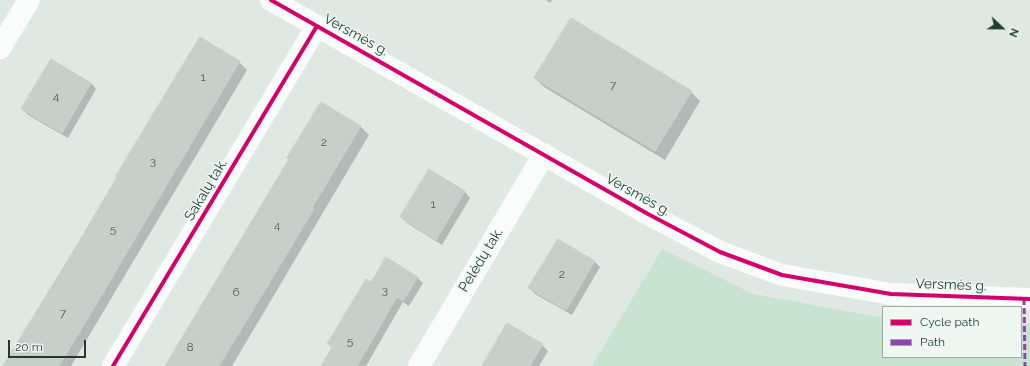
<!DOCTYPE html>
<meta charset="utf-8">
<style>
body{margin:0}
#map{position:relative;width:1030px;height:366px;overflow:hidden;background:#e0e8e4;font-family:Raleway,sans-serif}
canvas{display:block}
.legend{position:absolute;left:882px;top:306px;width:140px;height:52px;box-sizing:border-box;background:#eef7f2;border:1px solid #9baca5;margin:0;padding:5px 7px;list-style:none;font-size:12px;color:#1e3c32}
.legend li{display:flex;align-items:center;gap:8px;height:20px}
.legend b{width:20px;border:1px solid #9baca5}
.north{position:absolute;left:982px;top:8px;width:40px;height:40px;-webkit-text-stroke:3px #eef7f2;paint-order:stroke;rotate:112deg;font-size:11px;font-weight:700;line-height:16px;text-align:center;color:#1e3c32}
.north::after{content:'';display:block;margin:auto;width:14px;height:18px;background:#1e3c32;clip-path:polygon(50% 0,100% 100%,50% 72%,0 100%)}
.scale{position:absolute;left:8px;top:340px;width:78px;height:18px;box-sizing:border-box;border:2px solid #1e3c32;border-top:0;padding-left:5px;font-size:12px;line-height:14px;white-space:nowrap;color:#1e3c32;-webkit-text-stroke:3px #eef7f2;paint-order:stroke}
</style>
<div id="map">
<canvas width="1030" height="366"></canvas>
<ul class="legend">
<li><b style="height:5px;background:#d6006c"></b>Cycle path</li>
<li><b style="height:5px;background:#8e44ad"></b>Path</li>
</ul>
<div class="north">N</div>
<div class="scale">20 m</div>
</div>
<script>
const g = document.querySelector('canvas').getContext('2d');
g.lineJoin = 'round';
function fillPath(path, color) { g.fillStyle = color; g.fill(path, 'evenodd'); }
function trace(path, color, width, dash) { g.strokeStyle = color; g.lineWidth = width; g.lineCap = dash ? 'butt' : 'round'; g.setLineDash(dash || []); g.stroke(path); }
function label(font, color, halo, rows, align = 'center') {
  g.font = font + ' Raleway,sans-serif'; g.lineWidth = 3; g.setLineDash([]); g.textBaseline = 'middle'; g.strokeStyle = halo; g.fillStyle = color; for (const [text, x, y, turn = 0] of rows) {
    g.save(); g.translate(x, y); g.rotate((+turn || 0) * Math.PI / 180); g.textAlign = isNaN(turn) ? turn : align; if (halo) g.strokeText(text, 0, 0); g.fillText(text, 0, 0); g.restore();
  }
}
fillPath(new Path2D(`
 M662 249 753 294 883 318V357H1021V324L1030 323V366H592Z`), '#c8e3cf');
fillPath(new Path2D(`
 M546 0H552L550 3Z
 M200 38 239 62 247 70 71 366H4L78 246Z
 M535 78 691 92 700 101 665 160 544 87Z
 M91 83 96 89 68 138 28 115 23 109Z
 M322 103 361 127 369 135 232 366H166L290 159Z
 M430 170 465 192 470 198 442 245 407 223 401 217Z
 M594 261 600 267 572 315 535 294 530 288Z
 M417 277 423 283 409 306 403 302 366 366H322L333 348 328 344 371 283Z
 M508 324 542 345 548 351 539 366H483Z`), '#0003');
const building = new Path2D(`
 M571 18 692 91 655 151 534 78Z
 M200 37 240 61 100 298 59 366H3L77 245 117 177 116 176Z
 M51 59 91 83 62 133 21 109Z
 M321 102 361 126 312 208 314 209 219 366H165L289 159 287 158Z
 M429 169 465 191 436 240 400 217Z
 M558 239 595 261 566 310 528 288Z
 M386 257 418 277 403 301 397 297 357 366H321L332 347 327 344 366 279 371 282Z
 M507 323 543 344 530 366H482Z`);
fillPath(building, '#c7cfcb');
trace(building, '#c9d1cd', 1);
trace(new Path2D(`
 M271 0 648 214 720 252 782 275 891 294 1030 299
 M0 48 29 0
 M113 366 317 26
 M419 366 544 154`), '#fafcfb', 22);
trace(new Path2D(`
 M1024 299 1025 366`), '#8e44ad', 3, [6, 3]);
trace(new Path2D(`
 M271 0 648 214 720 252 782 275 891 294 1030 299
 M113 366 317 26`), '#d6006c', 4);
label('12px', '#496259', null, [
 ["1",203,77],
 ["7",613,85],
 ["4",56,96],
 ["2",324,142],
 ["3",153,161],
 ["1",433,204],
 ["4",277,225],
 ["5",113,229],
 ["2",562,274],
 ["3",385,290],
 ["6",236,292],
 ["7",63,313],
 ["5",350,341],
 ["8",190,347]
]);
label('14px', '#1e3c32', '#eef7f2', [
 ["Versmės g.",356,35,29],
 ["Sakalų tak.",206,190,-59],
 ["Versmės g.",638,195,29],
 ["Pelėdų tak.",481,260,-59],
 ["Versmės g.",951,285,2]
]);
</script>
